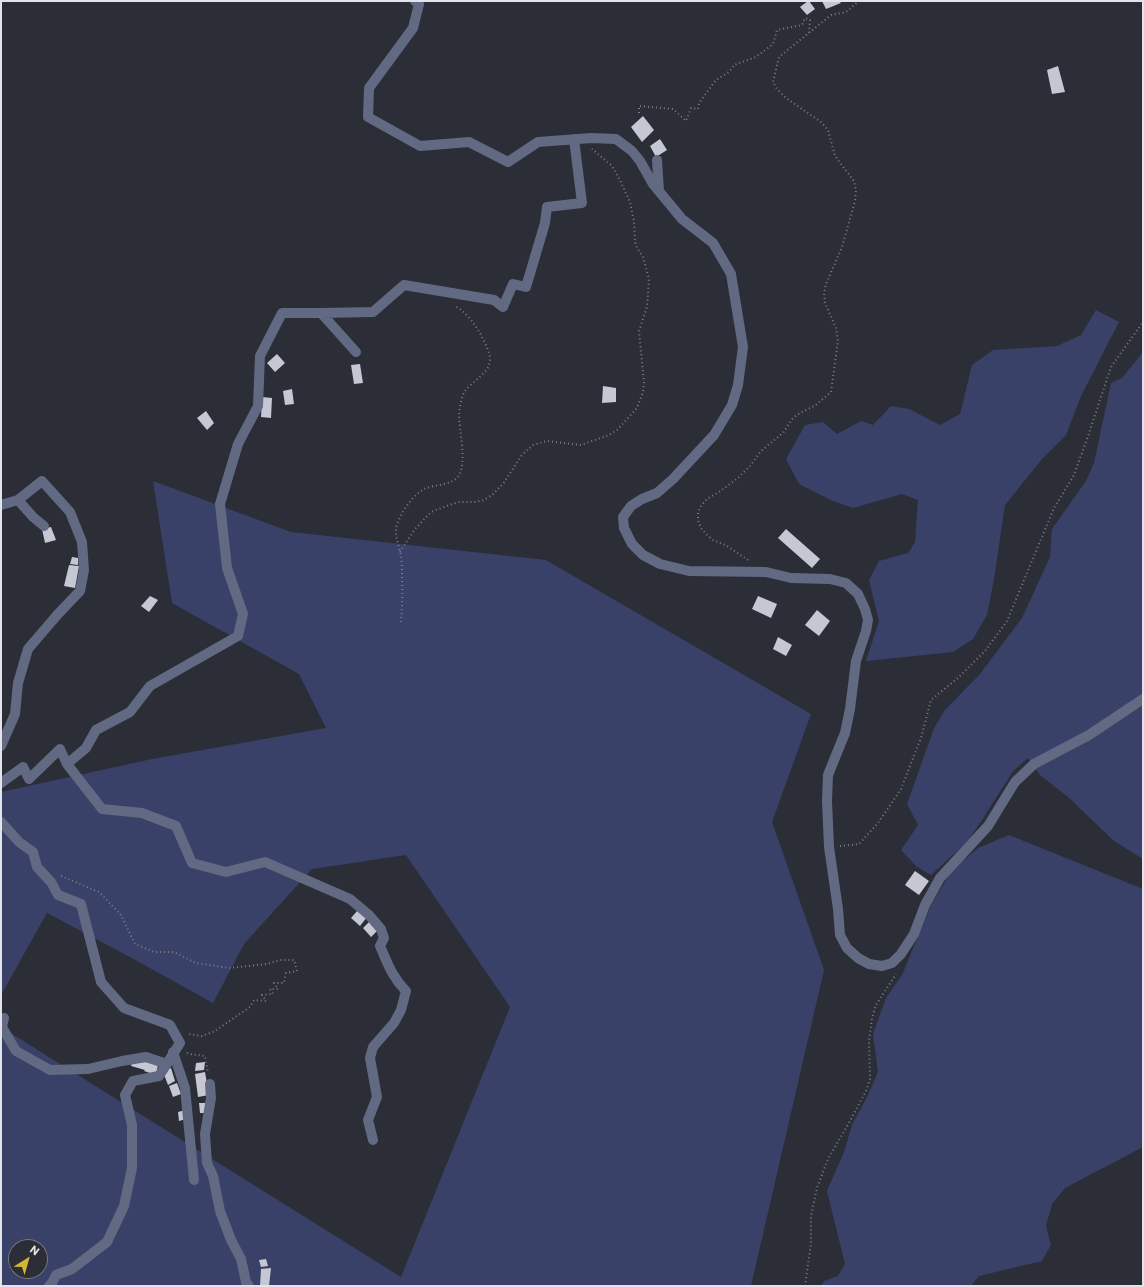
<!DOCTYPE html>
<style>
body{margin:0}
#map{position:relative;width:1144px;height:1287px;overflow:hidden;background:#2b2e36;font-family:Commissioner,sans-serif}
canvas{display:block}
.frame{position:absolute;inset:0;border:2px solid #e2e4ea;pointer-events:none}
.north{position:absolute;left:8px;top:1239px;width:40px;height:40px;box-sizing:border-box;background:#2b2e36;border:1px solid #74777e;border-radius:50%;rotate:37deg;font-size:11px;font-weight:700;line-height:16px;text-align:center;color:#e2e4ea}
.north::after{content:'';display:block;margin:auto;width:14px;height:18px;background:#d5b534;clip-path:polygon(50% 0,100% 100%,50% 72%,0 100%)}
</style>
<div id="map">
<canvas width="1144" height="1287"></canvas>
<div class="frame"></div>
<div class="north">N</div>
</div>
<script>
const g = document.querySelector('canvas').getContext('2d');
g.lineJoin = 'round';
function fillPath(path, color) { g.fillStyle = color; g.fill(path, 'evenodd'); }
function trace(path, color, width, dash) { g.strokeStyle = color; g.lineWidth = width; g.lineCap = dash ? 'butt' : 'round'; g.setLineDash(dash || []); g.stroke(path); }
fillPath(new Path2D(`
 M1096 310 1119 322 1081 396 1066 435 1042 459 1005 505 994 579 987 615 973 639 953 652 866 661 879 621 869 580 879 561 908 553 915 542 918 500 902 494 853 508 833 501 799 484 786 459 805 425 823 422 837 434 861 421 873 425 891 406 909 409 940 425 960 414 972 365 993 350 1057 346 1081 335Z
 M1143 352V859L1114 841 1068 797 1040 775 1028 758 1013 771 982 820 967 842 931 875 917 867 901 850 918 825 907 804 934 728 945 710 980 674 1022 618 1050 557 1052 529 1086 481 1094 463 1111 383 1122 378Z
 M153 481 291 532 546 560 811 714 772 822 824 970 751 1286H1V1027L401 1277 510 1007 406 855 312 869 244 944 213 1003 128 956 47 913 1 995V792L152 759 326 728 299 674 172 603ZM16 1247H40V1271H16Z
 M1009 835 1143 889V1147L1065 1188 1052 1204 1046 1226 1051 1245 1042 1261 979 1276 971 1286H821L824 1281 838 1276 845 1264 827 1191 844 1152 852 1125 868 1095 878 1072 873 1034 886 998 902 975 932 903 953 869 978 848Z`), '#394169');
fillPath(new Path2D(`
 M808 1H809L815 9 807 15 800 7Z
 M822 1H839L841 3 826 9Z
 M1058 66 1065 92 1052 94 1047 70Z
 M643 116 654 130 642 142 631 127Z
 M660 139 667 150 656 157 650 146Z
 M277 354 285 363 275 372 267 363Z
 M360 364 363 383 354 384 351 365Z
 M603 386 616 388V402L602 403Z
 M292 389 294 404 285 405 283 391Z
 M262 397 272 398 271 418 261 417Z
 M206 411 214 423 207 430 197 418Z
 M51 527 56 540 45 543 42 529Z
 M786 529 820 559 812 568 778 538Z
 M72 557 78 558V565L70 564Z
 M69 565 79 566 75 588 64 586Z
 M150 596 158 600 149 612 141 606Z
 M758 596 777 604 771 618 752 609Z
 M817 610 830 621 819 636 805 625Z
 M778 637 792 645 786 656 773 649Z
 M915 871 929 881 919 895 905 885Z
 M358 910 367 917 360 926 351 918Z
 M370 921 378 930 371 937 363 928Z
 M133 1059 158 1065 156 1075 144 1071 145 1070 131 1066Z
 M205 1062 204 1070 195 1071 196 1063Z
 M171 1068 175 1081 168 1085 163 1072Z
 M205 1072 209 1095 198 1097 195 1074Z
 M177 1083 181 1094 173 1097 169 1086Z
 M199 1103H206V1113H200Z
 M185 1110 186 1119 179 1121 178 1112Z
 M266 1259 268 1266 261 1267 259 1260Z
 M271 1268 269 1286H260L261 1269Z`), '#c5c8d4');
trace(new Path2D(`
 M639 113V106L673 109 686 121 691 108 698 109 699 103 716 80 729 72 734 65 756 57 773 44 777 30 802 25 805 18 810 20 809 33
 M400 552 415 529 431 512 452 504 459 502H475L484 500 492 495 503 484 522 455 533 445 547 441 581 445 609 435 617 430 628 418 637 408 643 392 644 383 639 331 647 307 649 279 643 257 637 248 635 242 634 222 630 202 618 176 611 165 592 149
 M748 560 727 546 713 540 706 534 701 528 698 520V512L701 506 707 499 719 492 738 478 750 466 761 451 783 433 793 418 800 413 816 405 831 392 838 341 836 328 825 303 824 293 826 284 842 247 855 201 856 191 854 181 835 156 828 130 821 122 786 98 777 89 773 82 779 57 831 15 846 12 859 1
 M401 622C402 608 403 593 402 579 402 570 402 560 400 552 398 541 393 533 398 522 403 510 412 496 424 489 434 484 453 486 459 475 467 462 459 430 459 414 460 407 461 397 465 391 473 380 491 373 490 358 489 349 484 342 481 335 475 324 466 312 455 306
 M840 846 859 844 878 823 901 789 921 738 931 700 958 678 985 651 1007 621 1054 508 1073 477 1086 442 1111 367 1143 322
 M61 876 99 892 121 915 135 944 154 952H174L196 963 229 968 267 964 280 960H294L297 971 286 973 284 983H274L278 989H270L273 994 262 995 266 1001 254 1000 250 1007 215 1031 202 1036 188 1034
 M187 1053 189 1054 205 1056 208 1073
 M805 1286 811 1243V1216L817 1188 828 1159 850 1121 866 1091 870 1079 869 1041 872 1018 876 1005 896 974`), '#7b7e85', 2, [1, 3]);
trace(new Path2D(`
 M415 1 419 4 413 28 369 88 368 117 420 146 469 142 508 162 538 142 591 138 616 139 632 151 640 161 653 184 682 219 713 243 731 274 743 347 738 385 732 405 714 435 673 479 657 493 642 499 631 506 623 517 624 528 632 544 643 555 660 564 689 571 766 572 791 578 830 579 846 583 858 594 865 609 868 620 866 631 856 661 850 709 845 733 828 775 827 801 829 847 838 909 840 935 847 948 858 958 869 964 882 966 892 963 901 954 914 934 925 905 940 878 988 826 1015 782 1034 764 1089 735 1143 699
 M657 160 659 191
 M321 313 373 312 404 285 494 300 503 307 513 284 526 287 545 223 547 207 582 203 574 139
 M1 505 18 500 33 517 44 526
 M1 746 15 714 18 683 28 649 58 614 80 591 84 570 82 542 70 512 42 481 18 500
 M67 764 86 748 96 730 130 712 150 686 238 636 243 614 227 568 220 504 238 444 258 406 260 356 282 313H321L356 352
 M1 783 23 767 29 779 60 749 67 764 102 809 142 813 176 826 192 863 226 872 265 862 350 899 369 915 381 929 384 938 380 946C388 964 392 977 406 991L401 1010 394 1023 373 1047 370 1058 377 1097 368 1120 373 1140
 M1 822 19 842 33 852 37 867 51 882 58 895 81 904 101 982 124 1008 170 1025 180 1043 159 1076 133 1081 125 1095 132 1125V1168L124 1206 107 1242 72 1269 56 1275 52 1283 49 1286
 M4 1018 2 1027 16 1051 50 1070 88 1069 122 1061 146 1057 167 1064
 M173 1052 185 1088 194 1180
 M210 1084 211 1098 205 1134 207 1163 213 1176 220 1211 231 1240 241 1259 246 1282 249 1286`), '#626983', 10);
</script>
